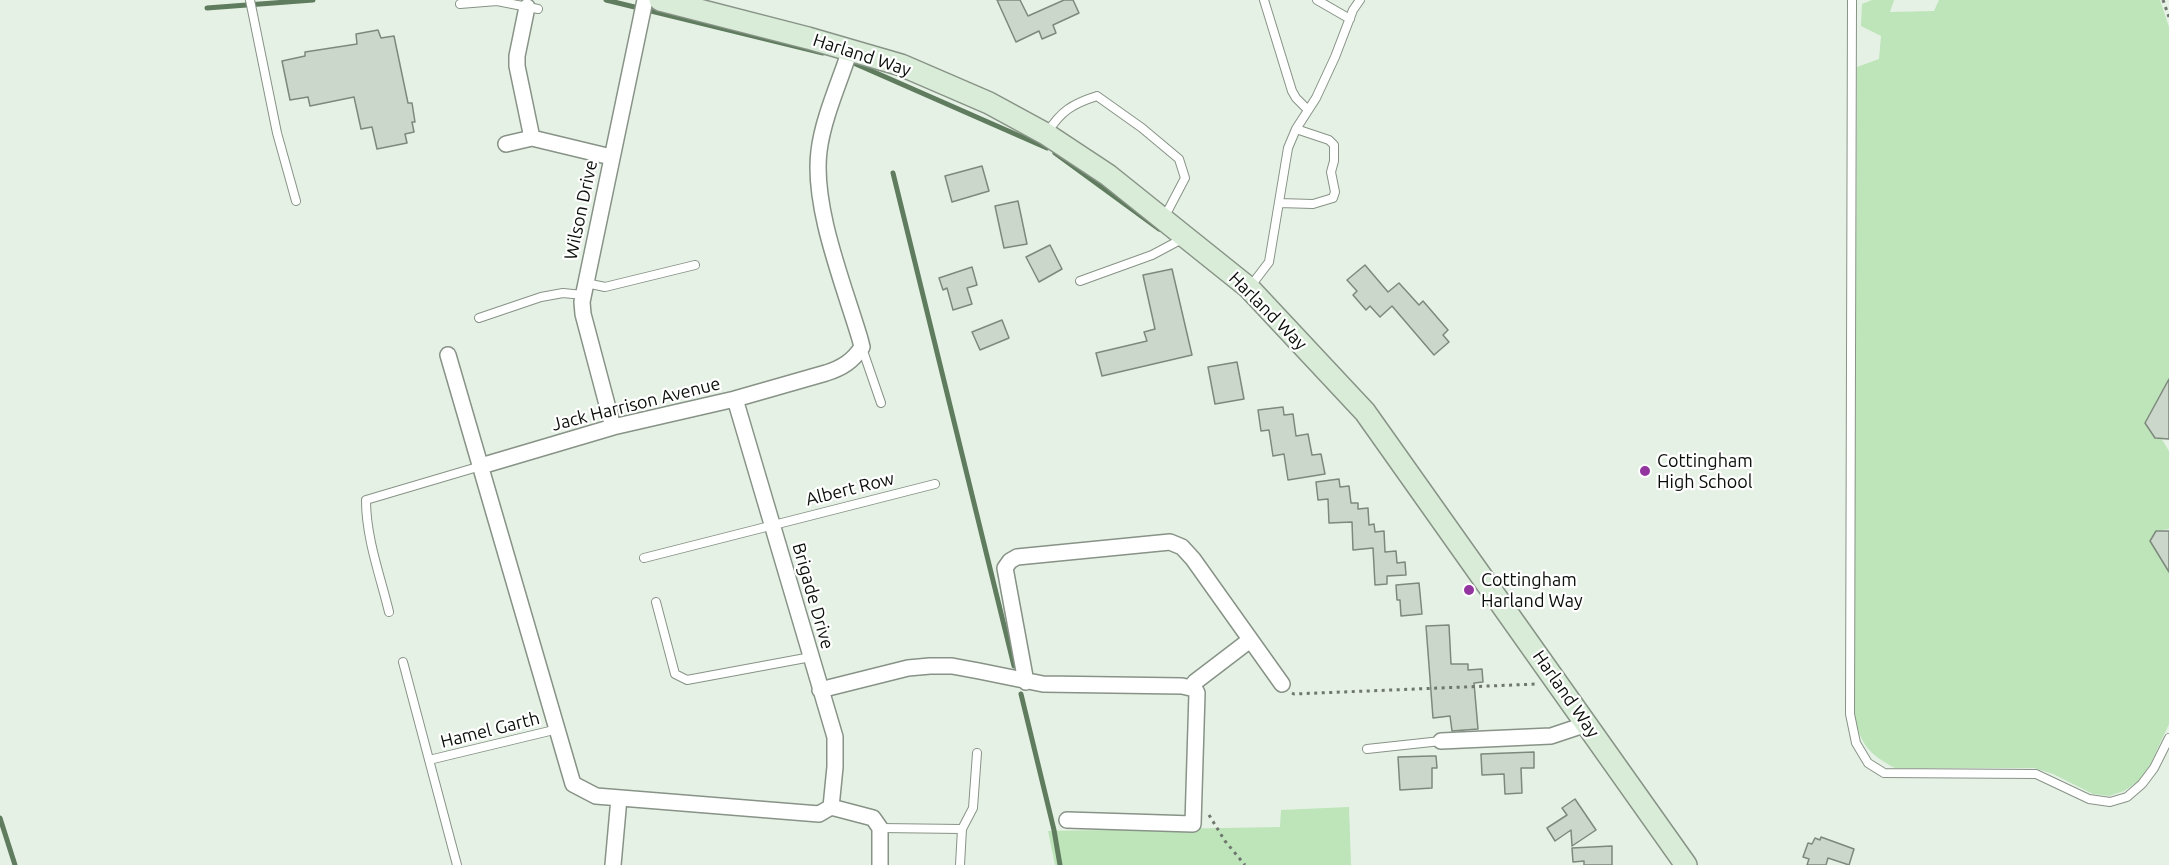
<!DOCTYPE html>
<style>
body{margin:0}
canvas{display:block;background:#e5f1e4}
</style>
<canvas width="2169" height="865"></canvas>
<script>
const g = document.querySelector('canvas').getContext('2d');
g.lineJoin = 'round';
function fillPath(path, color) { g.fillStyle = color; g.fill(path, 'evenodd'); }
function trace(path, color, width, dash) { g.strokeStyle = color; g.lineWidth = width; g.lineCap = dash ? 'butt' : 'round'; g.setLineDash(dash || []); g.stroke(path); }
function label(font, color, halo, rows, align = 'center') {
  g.font = font + ' Ubuntu,sans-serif'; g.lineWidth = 4.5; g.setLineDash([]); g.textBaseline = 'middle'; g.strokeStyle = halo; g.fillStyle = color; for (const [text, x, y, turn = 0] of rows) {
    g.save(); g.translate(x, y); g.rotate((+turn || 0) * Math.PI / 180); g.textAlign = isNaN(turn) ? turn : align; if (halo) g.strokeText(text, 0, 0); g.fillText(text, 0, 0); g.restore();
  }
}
fillPath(new Path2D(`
 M1872 0H1894L1890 12 1934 11 1939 0H2160L2169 27V395H2160L2145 423 2155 438H2161L2169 451V529L2156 531 2150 541 2169 561V724L2150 765 2140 780 2124 791 2109 796 2093 794 2053 774 2034 768H1895C1868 754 1860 743 1854 714L1857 67 1879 59 1881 36 1861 26 1862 4Z
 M1349 807 1351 865H1055L1048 831 1280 827 1281 810Z`), '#bde5b9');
trace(new Path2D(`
 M606 0 823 53
 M207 8 313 0
 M849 61 1047 148
 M1055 153 1159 229
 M893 173 1014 666
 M1021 694 1054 830 1060 865
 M0 818 15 865`), '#607c5e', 5);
const building = new Path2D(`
 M997 0H1020L1028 16 1064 0H1073L1079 13 1053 25 1056 33 1042 39 1039 31 1016 42Z
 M378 30 381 38 394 36 408 103H412L415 122H412L414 132 405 134 407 143 377 149 372 127 361 129 354 97 310 106 308 97 290 100 282 61 305 56V52L357 44 356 34Z
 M982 166 989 191 952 202 945 176Z
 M1018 201 1027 244 1004 248 995 206Z
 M1050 245 1062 269 1039 282 1026 257Z
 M1365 265 1388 292 1399 283 1419 305 1423 301 1448 330 1443 335 1449 342 1434 355 1392 306 1380 317 1370 306 1366 310 1353 295 1357 291 1347 280Z
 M972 267 977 285 967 288 972 304 953 310 947 288 943 290 939 278Z
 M1172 269 1192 355 1102 376 1096 353 1147 341 1144 332 1155 329 1143 275Z
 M1002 320 1009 338 980 350 972 332Z
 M1237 362 1244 399 1215 404 1208 367Z
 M2169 379V439L2155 438 2145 423Z
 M1283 407 1284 415 1293 414 1296 436 1308 434 1312 455 1321 454 1325 474 1288 480 1284 454 1273 456 1269 430 1261 431 1258 410Z
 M1339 479 1340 487 1349 486 1351 503H1358V509L1368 508 1369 525 1374 524 1375 532 1384 531 1385 552 1396 551 1397 563 1405 562 1406 575 1387 576V584L1375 585 1373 548 1353 550 1352 522 1329 523 1328 499 1318 500 1316 482Z
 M2156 531H2169V572L2150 541Z
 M1419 583 1422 614 1401 616 1400 600H1397L1396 585Z
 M1449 625 1451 664H1468V670L1482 669 1483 682 1474 683 1478 729 1452 731 1450 716 1433 718 1426 626Z
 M1534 752V768H1521L1522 793 1505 794 1504 774 1482 775 1481 754Z
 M1431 756H1436L1437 768H1432V788L1400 790 1398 757Z
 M1575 799 1596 830 1572 846 1571 830 1555 841 1547 828 1567 815 1562 808Z
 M1821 837 1854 849 1849 865 1828 858 1826 865H1807L1809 859 1803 857 1808 843 1812 844 1815 838 1820 840Z
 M1612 846V865H1584V861L1573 862 1572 848Z`);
fillPath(building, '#cbd7ca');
trace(building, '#7e897d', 1.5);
const service = new Path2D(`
 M250 0 277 133 296 201
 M1264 0 1292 91 1296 98 1308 110
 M1317 0 1350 19
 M1852 0 1850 714 1856 743 1868 763 1884 773 2036 774 2089 799 2110 802 2127 797 2142 784 2154 768 2169 738
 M460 4 497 1 538 9
 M1047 133C1061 111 1072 104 1097 96L1142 128 1179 159 1185 178 1164 218
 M1279 203 1313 204 1333 198 1335 192 1331 172 1334 161V145L1329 140 1296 129
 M1080 281 1152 255 1182 239
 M586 283 605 287 695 265
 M1250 287 1269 262 1288 148 1296 129 1316 98 1335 57 1353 10 1360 0
 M479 318 541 297 563 293 583 295
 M862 348 881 403
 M644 558 935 484
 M656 602 675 674 687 680 811 657
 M389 612C380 575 366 538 366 500L481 466
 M403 662 457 865
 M1367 749 1441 741
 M429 760 558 729
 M880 828 962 829 973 808 977 753
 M960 865 962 829`);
const minor = new Path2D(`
 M527 7 517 56V66L532 138
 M506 144 532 138 611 157
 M448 355 573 784 596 796 819 814 831 807
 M735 399 835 737V767L831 807
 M613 427 583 314 582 302 645 0
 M481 466 613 427 735 399 826 373C842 368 853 361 862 347L860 339C844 285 812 207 819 151 823 118 840 81 850 50
 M1026 682 1005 568 1010 561 1017 557 1170 542 1182 547 1193 559 1282 684
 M1191 687 1195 682 1250 640
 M820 690 908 668 930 666H952L979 671 1043 684 1182 686 1195 689 1197 693 1193 824 1067 820
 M1441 741 1551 736 1587 724
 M831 807 873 818 880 828V865
 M613 865 619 798`);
const secondary = new Path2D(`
 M660 0 808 38 901 65 989 103 1046 134 1108 175 1249 288 1365 412 1686 865`);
trace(service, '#889387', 10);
trace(minor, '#889387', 18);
trace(secondary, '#889387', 24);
trace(new Path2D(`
 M2163 0 2169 17
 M1292 693 1294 694 1537 684
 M1209 815 1225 841 1245 865`), '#6f766e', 3, [3, 4.5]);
trace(service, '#fff', 8);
trace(minor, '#fff', 15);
trace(secondary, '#d8ecd7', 21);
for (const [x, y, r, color] of [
 [1645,471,6,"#92359f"],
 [1469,590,6,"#92359f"]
]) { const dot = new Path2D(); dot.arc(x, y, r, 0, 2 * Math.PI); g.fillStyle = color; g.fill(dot); trace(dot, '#fff', 2); }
label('18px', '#0a0e0a', '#fff', [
 ["Harland Way",862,55,18],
 ["Wilson Drive",581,210,-78],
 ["Harland Way",1268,311,45],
 ["Jack Harrison Avenue",636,404,-14],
 ["Albert Row",850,489,-14],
 ["Brigade Drive",813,596,74],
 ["Harland Way",1566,694,55],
 ["Hamel Garth",490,730,-14]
]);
label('18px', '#0a0e0a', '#fff', [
 ["Cottingham",1657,461],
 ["High School",1657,482],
 ["Cottingham",1481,580],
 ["Harland Way",1481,601]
], 'left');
</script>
